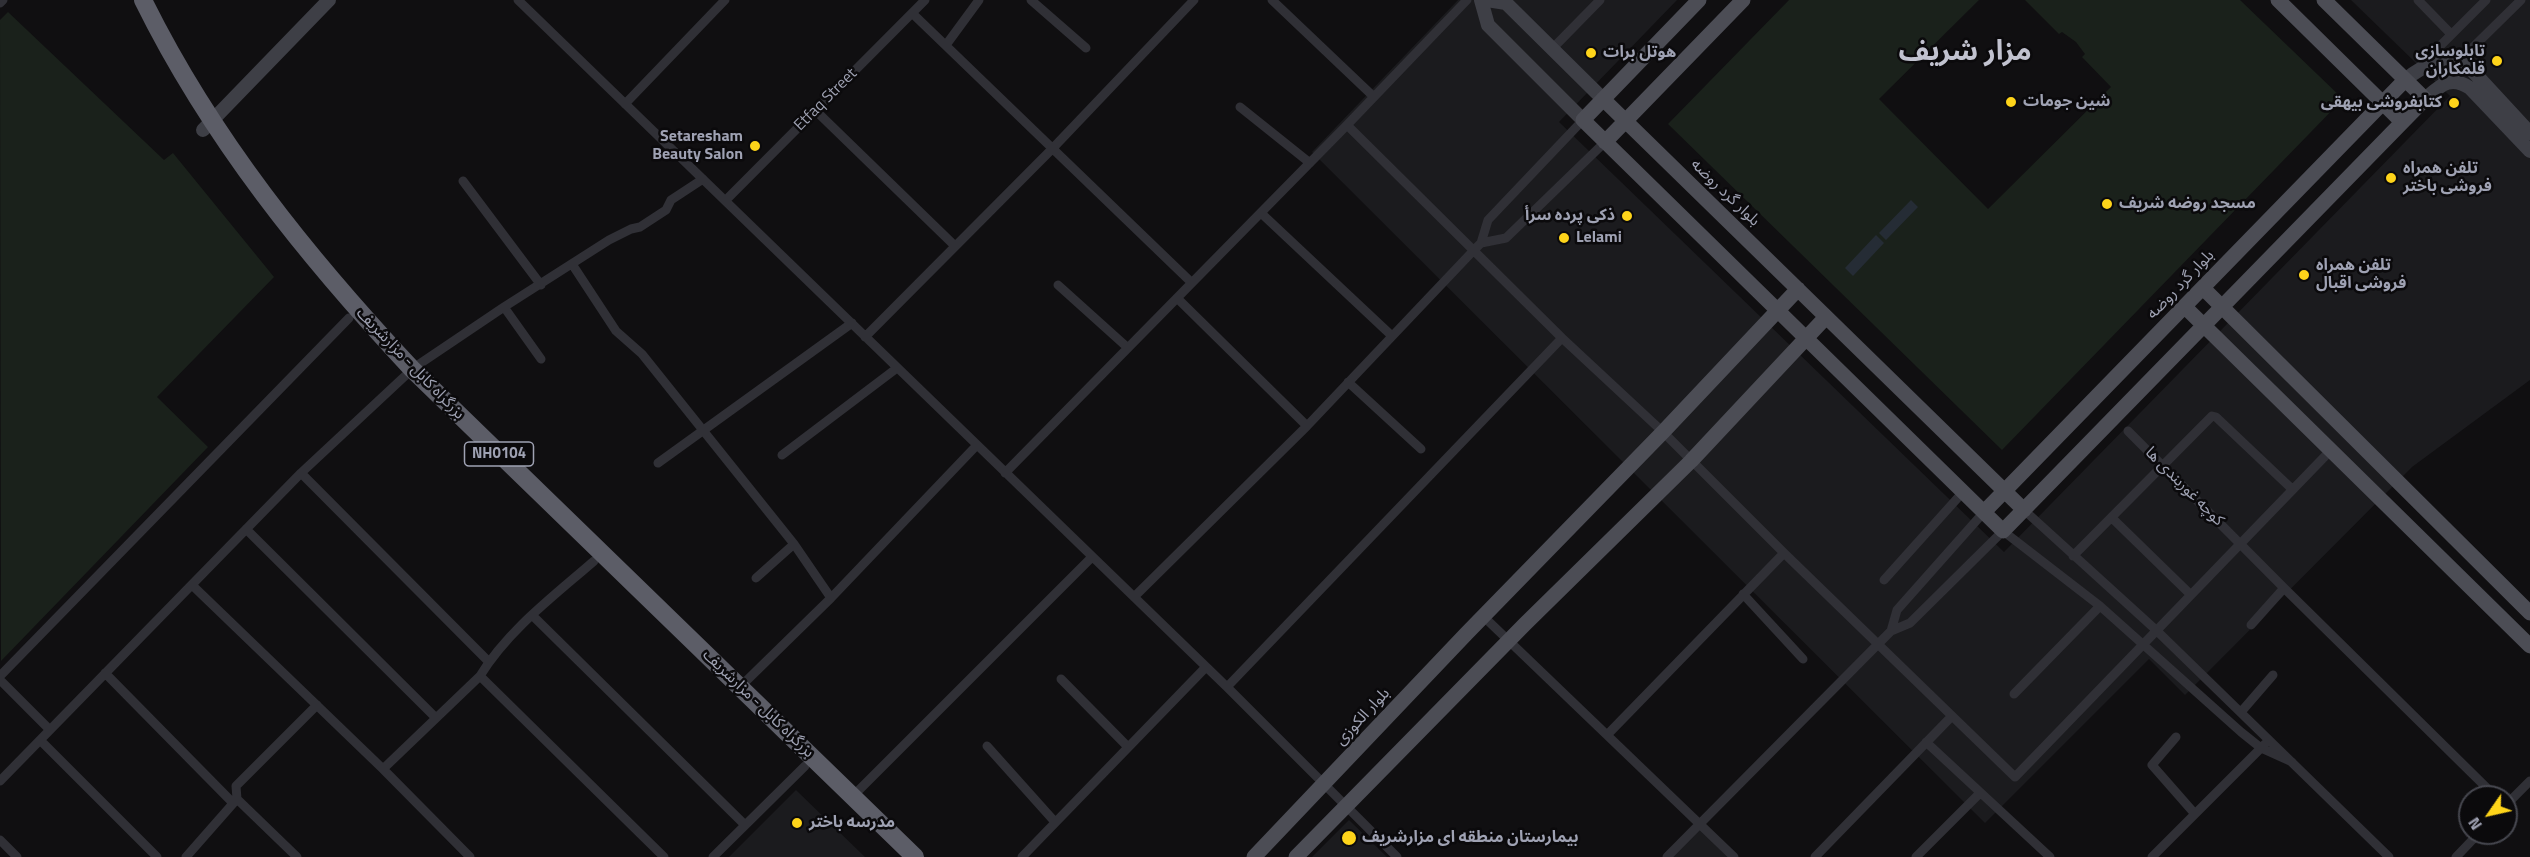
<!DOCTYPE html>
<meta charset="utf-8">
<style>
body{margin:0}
#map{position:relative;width:2530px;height:857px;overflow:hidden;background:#100f11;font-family:"Titillium Web",sans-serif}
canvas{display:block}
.north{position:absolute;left:2458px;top:785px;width:60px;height:60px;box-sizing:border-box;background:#0b0a0c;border:2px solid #46474f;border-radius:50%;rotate:236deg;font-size:16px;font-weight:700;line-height:24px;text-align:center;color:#9fa2b3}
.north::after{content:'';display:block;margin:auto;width:21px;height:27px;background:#fed41a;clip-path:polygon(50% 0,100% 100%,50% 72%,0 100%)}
</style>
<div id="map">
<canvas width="2530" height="857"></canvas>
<div class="north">N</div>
</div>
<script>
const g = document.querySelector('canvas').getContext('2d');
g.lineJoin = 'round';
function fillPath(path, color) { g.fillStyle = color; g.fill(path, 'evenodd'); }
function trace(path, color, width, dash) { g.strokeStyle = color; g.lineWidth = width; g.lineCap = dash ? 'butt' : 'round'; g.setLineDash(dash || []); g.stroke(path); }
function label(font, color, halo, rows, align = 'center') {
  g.font = font + ' "Titillium Web","Noto Sans Arabic",sans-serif'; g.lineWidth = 5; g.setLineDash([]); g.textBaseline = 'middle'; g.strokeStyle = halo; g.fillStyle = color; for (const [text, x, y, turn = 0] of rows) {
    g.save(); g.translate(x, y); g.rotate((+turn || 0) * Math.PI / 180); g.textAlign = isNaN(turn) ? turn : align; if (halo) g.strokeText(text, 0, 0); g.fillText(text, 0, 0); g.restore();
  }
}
fillPath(new Path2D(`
 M1458 0H1677L1559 122 2004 552 2450 96 2351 0H2530V380L2412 467 2185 695 2149 659 1985 823 1312 152Z
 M796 790 865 857H729Z
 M1349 820 1387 857H1312Z
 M1700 823 1734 857H1667Z`), '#1b1b1e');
fillPath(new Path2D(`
 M1789 0H1979L1879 99 1988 209 2111 87 2082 57 2085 54 2076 42 2062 32 2059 34 2025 0H2240L2343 99 2002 450 1668 124Z
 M8 12 164 160 173 153 274 277 157 397 208 447 1 661 0 20Z`), '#1a211b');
fillPath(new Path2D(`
 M1911 200 1918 207 1886 240 1879 233Z
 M1876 235 1884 243 1853 276 1845 268Z`), '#252c35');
trace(new Path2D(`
 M518 0 1227 687 1397 857
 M1031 0 1086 48
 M1272 0 1374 97
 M2418 0 2451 34
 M0 3 3 0
 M912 13 1192 283
 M946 45 979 0
 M1552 49 1600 0
 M2458 82V62L2521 0
 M2443 84 2439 47 2486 0
 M625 104 725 0
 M1240 107 1310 163
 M815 110 955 246
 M1347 125 1562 338 1663 432 1784 553 2015 777 2331 450
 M463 181 541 285
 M726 200 925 0
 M1261 213 1392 336
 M1481 243 1488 220 1583 120
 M572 264 616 331 642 354 794 544 831 598
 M1058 285 1128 348
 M1177 298 1307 426
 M504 307 541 359
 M865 337 1053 148 1194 0
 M412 369 504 307 609 240 631 229 640 227 666 210 671 200 703 179
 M1348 382 1421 449
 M2128 431 2284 588 2496 797
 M782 455 897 368
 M658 463 852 323
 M301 473 489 662
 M1005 473 1347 125 1467 0
 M2024 510 2156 630 2389 857
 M2112 518 2190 594
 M246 529 436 718
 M2073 556 2212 416 2216 417 2292 489
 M756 578 794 544
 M1884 580 1963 492
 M192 585 383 769 470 857
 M1743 594 1803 659
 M1134 597 1307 426 1474 250 1481 243 1506 238 1605 142
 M532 615 745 825
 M1483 616 1734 857
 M2251 625 2284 588
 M1891 631 1897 610 1984 512
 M105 673 233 803
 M0 676 349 318
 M480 676 664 857
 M1061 679 1128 747
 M0 680 50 730
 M740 687 831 598 977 445
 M1227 687 1562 338
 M2014 694 2100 606
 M2241 712 2273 675
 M1608 734 1784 553
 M2176 737 2152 765 2195 814
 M40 740 157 857
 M1926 742 2050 857
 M987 746 1055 822
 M383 769 480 676C508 630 555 595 594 561
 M0 781 301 473 405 376
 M853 796 1092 557
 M237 799 297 857
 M2506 805 2530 781
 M0 840 17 857
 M186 857 237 799 236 786 317 705
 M713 857 805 766
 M1022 857 1206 667
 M1667 857 1891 631 1910 623 2003 531 2100 606 2241 732 2261 748 2292 762
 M1815 857 1952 716
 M1916 857 1980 793
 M2152 857 2265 744
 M2456 857 2479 833`), '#303036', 9);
trace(new Path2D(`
 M1481 0 1488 25 1583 120
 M1487 0 1506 3 1603 99
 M2405 80C2426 63 2443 55 2469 67L2530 133
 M2425 99C2441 85 2450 75 2470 88L2530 151
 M203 130 329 0`), '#3e3f46', 14);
trace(new Path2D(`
 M1699 0 1583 120 2003 531 2425 99 2324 0
 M2278 0 2402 122
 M1603 99 2024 510
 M1605 142 1743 0
 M2203 288 2530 613
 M2185 307 2530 646
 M1984 512 2405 80
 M1254 857 1466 634 1663 432 1798 289
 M1296 857 1525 624 1691 461 1826 317`), '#4c4d55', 15);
trace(new Path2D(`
 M143 0C211 138 308 258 412 369L915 857`), '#5c5d67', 18);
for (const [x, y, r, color] of [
 [1591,53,6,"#fed41a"],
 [2497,61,6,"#fed41a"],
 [2011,102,6,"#fed41a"],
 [2454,103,6,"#fed41a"],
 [755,146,6,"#fed41a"],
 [2391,178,6,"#fed41a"],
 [2107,204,6,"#fed41a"],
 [1627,216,6,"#fed41a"],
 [1564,238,6,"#fed41a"],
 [2304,275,6,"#fed41a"],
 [797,823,6,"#fed41a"],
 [1349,838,8,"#fed41a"]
]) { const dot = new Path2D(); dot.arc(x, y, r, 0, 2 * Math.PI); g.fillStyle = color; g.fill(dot); trace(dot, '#0b0a0c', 2); }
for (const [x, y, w] of [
 [499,454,69]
]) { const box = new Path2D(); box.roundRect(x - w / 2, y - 12, w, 24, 4.5); g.fillStyle = '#0b0a0c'; g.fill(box); trace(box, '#9fa2b3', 1.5); }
label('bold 15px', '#9fa2b3', null, [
 ["NH0104",499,454]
]);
label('bold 16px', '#9fa2b3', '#0b0a0c', [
 ["تابلوسازی",2485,52,"right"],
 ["قلمکاران",2485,70,"right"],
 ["هوتل برات",1603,53],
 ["شین جومات",2023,102],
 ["کتابفروشی بیهقی",2442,103,"right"],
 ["Setaresham",743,137,"right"],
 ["Beauty Salon",743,155,"right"],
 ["تلفن همراه",2403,169],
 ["فروشی باختر",2403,187],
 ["مسجد روضه شریف",2119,204],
 ["ذکی پرده سرأ",1615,216,"right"],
 ["Lelami",1576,238],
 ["تلفن همراه",2316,266],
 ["فروشی اقبال",2316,284],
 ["مدرسه باختر",809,823],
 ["بیمارستان منطقه ای مزارشریف",1362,838]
], 'left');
label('16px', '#9fa2b3', '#0b0a0c', [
 ["Etfaq Street",826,100,-45],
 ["بلوار گرد روضه",1725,193,44],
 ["بلوار گرد روضه",2181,285,-46],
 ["بزرگراه کابل - مزارشریف",410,364,46],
 ["کوچه غوربندی ها",2184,487,45],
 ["بزرگراه کابل - مزارشریف",758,704,44],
 ["بلوار الکوزی",1363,717,-47]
]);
label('bold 28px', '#c1c2cf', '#0b0a0c', [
 ["مزار شريف",1965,53]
]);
</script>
